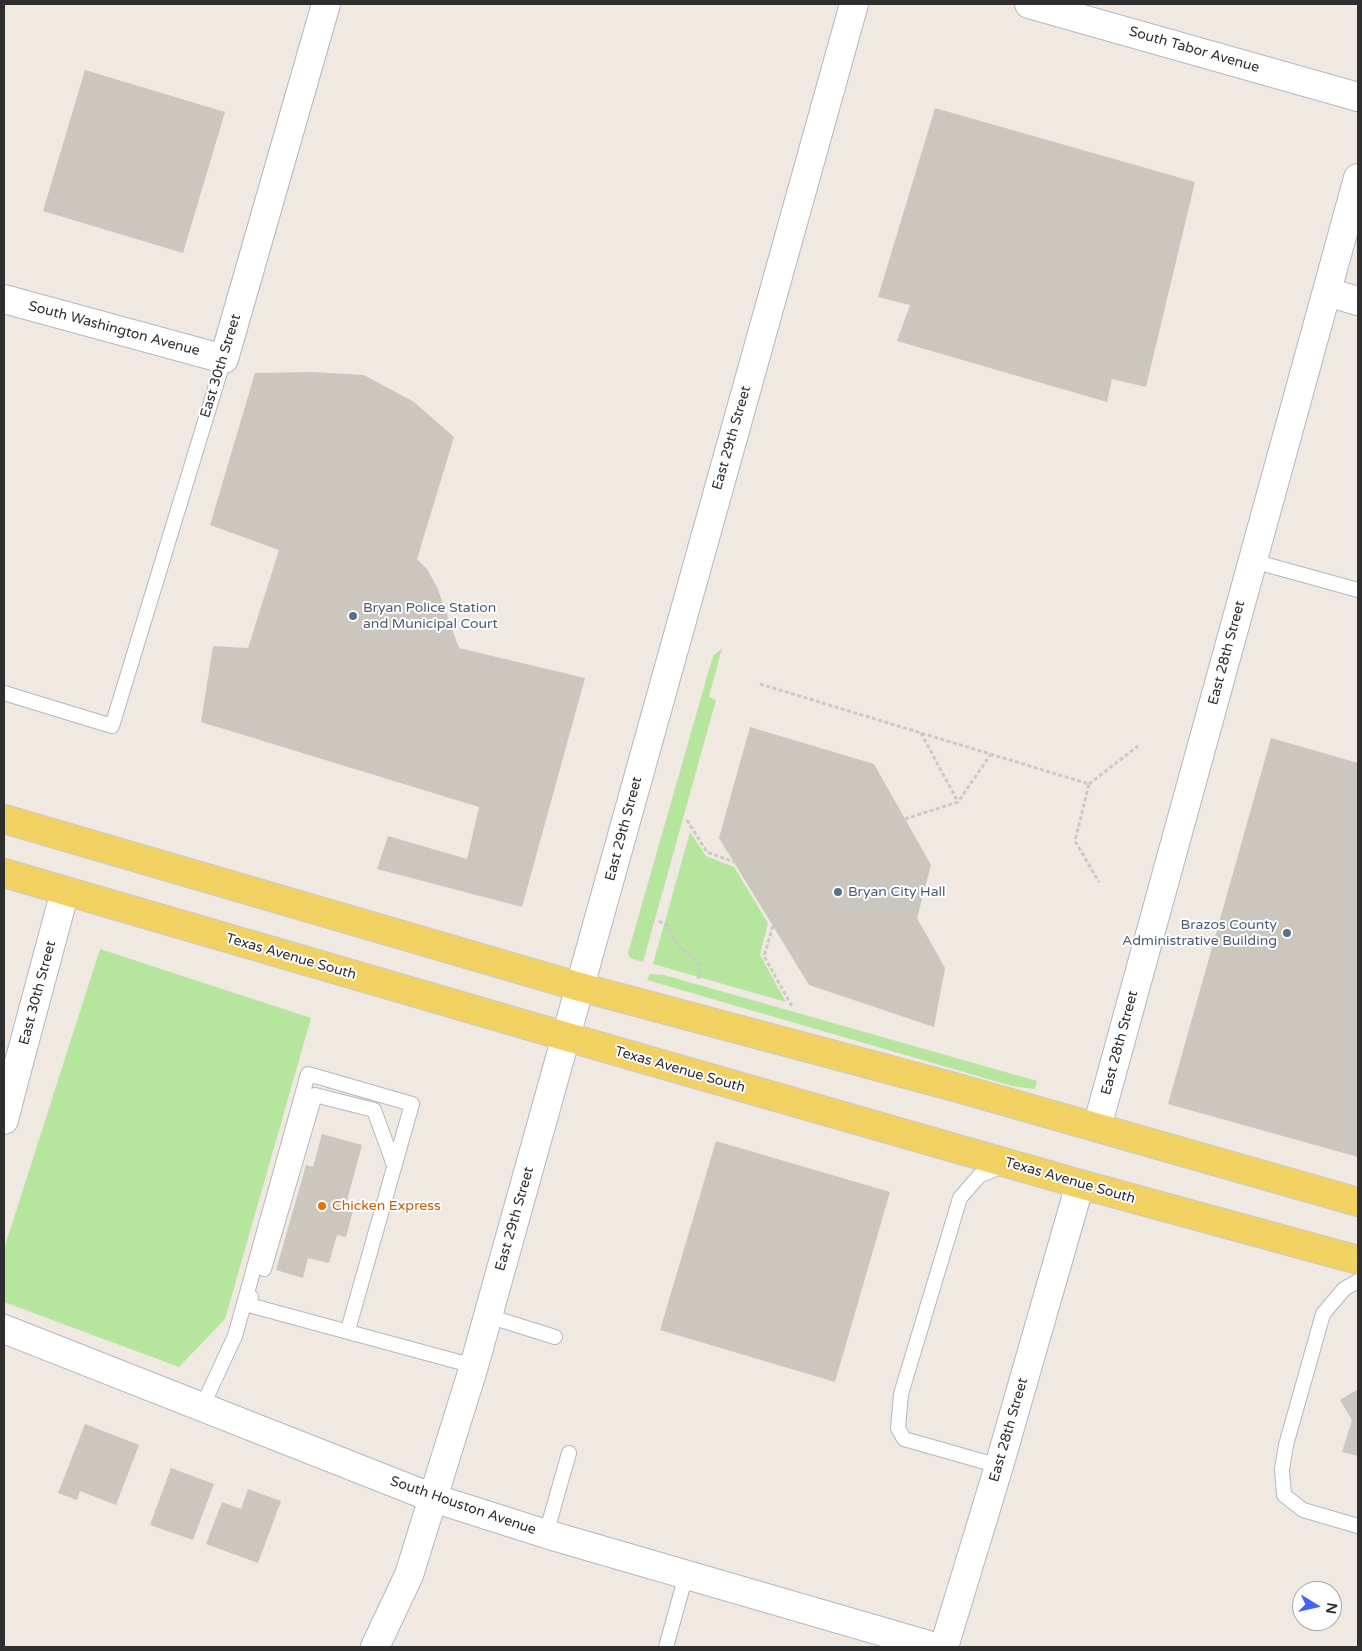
<!DOCTYPE html>
<style>
body{margin:0}
#map{position:relative;width:1362px;height:1651px;overflow:hidden;background:#efe9e1;font-family:"Varela Round",sans-serif}
canvas{display:block}
.frame{position:absolute;inset:0;border:5px solid #2e2e2e;pointer-events:none}
.north{position:absolute;left:1292px;top:1581px;width:50px;height:50px;box-sizing:border-box;background:#fff;border:1px solid #ababab;border-radius:50%;rotate:99deg;font-size:14px;font-weight:700;line-height:20px;text-align:center;color:#2e2e2e}
.north::after{content:'';display:block;margin:auto;width:18px;height:22px;background:#4264fb;clip-path:polygon(50% 0,100% 100%,50% 72%,0 100%)}
</style>
<div id="map">
<canvas width="1362" height="1651"></canvas>
<div class="frame"></div>
<div class="north">N</div>
</div>
<script>
const g = document.querySelector('canvas').getContext('2d');
g.lineJoin = 'round';
function fillPath(path, color) { g.fillStyle = color; g.fill(path, 'evenodd'); }
function trace(path, color, width, dash) { g.strokeStyle = color; g.lineWidth = width; g.lineCap = dash ? 'butt' : 'round'; g.setLineDash(dash || []); g.stroke(path); }
function label(font, color, halo, rows, align = 'center') {
  g.font = font + ' "Varela Round",sans-serif'; g.lineWidth = 4; g.setLineDash([]); g.textBaseline = 'middle'; g.strokeStyle = halo; g.fillStyle = color; for (const [text, x, y, turn = 0] of rows) {
    g.save(); g.translate(x, y); g.rotate((+turn || 0) * Math.PI / 180); g.textAlign = isNaN(turn) ? turn : align; if (halo) g.strokeText(text, 0, 0); g.fillText(text, 0, 0); g.restore();
  }
}
fillPath(new Path2D(`
 M722 648 709 697 716 700 643 962 630 958 628 953 713 656Z
 M690 832 706 856 734 867 768 923 760 955 786 1002 653 964Z
 M100 949 311 1018 225 1319 179 1367 4 1302V1249Z
 M650 974 664 975 1037 1081 1035 1089 1012 1086 647 980Z`), '#b6e59e');
fillPath(new Path2D(`
 M85 70 225 112 183 253 43 211Z
 M935 108 1195 182 1146 387 1112 379 1107 402 897 341 910 305 878 297Z
 M313 372 364 375 414 402 454 437 417 559 427 569 437 587 459 648 585 678 522 907 377 869 388 836 467 859 479 807 201 722 213 646 248 648 279 550 210 525 255 373Z
 M750 727 874 764 931 865 917 918 945 968 934 1027 809 985 773 926 719 838Z
 M1271 738 1358 763V1157L1168 1104Z
 M322 1134 362 1145 346 1204 354 1207 346 1237 337 1235 329 1263 308 1258 303 1278 276 1270 306 1165 313 1167Z
 M716 1141 890 1192 835 1382 660 1330Z
 M1358 1389V1456L1342 1452 1352 1420 1340 1400Z
 M85 1424 139 1445 116 1505 80 1491 77 1500 58 1493Z
 M171 1468 214 1484 193 1540 150 1525Z
 M248 1489 281 1501 258 1563 206 1544 222 1502 241 1509Z`), '#cbc7bf');
const lane = new Path2D(`
 M1253 561 1358 590
 M4 693 112 726 224 359
 M264 1269 315 1095 374 1110 394 1165
 M1358 1281 1344 1289 1323 1314 1286 1445 1282 1469 1284 1495 1303 1510 1358 1526
 M251 1297 245 1304 474 1366
 M488 1316 555 1337
 M202 1407 235 1336 308 1074 412 1104 348 1330
 M999 1466 904 1439 898 1428 901 1394 960 1198 979 1176 1005 1165
 M546 1534 569 1453
 M666 1647 686 1575`);
const street = new Path2D(`
 M1029 4 1358 97
 M1327 292 1358 301
 M4 299 224 359 326 4
 M4 1092 14 1081 65 891
 M4 1120 14 1081
 M1097 1127 1358 178
 M4 1329 433 1498 546 1534 935 1647
 M944 1647 999 1466 1080 1184`);
const secondary = new Path2D(`
 M375 1647 409 1575 474 1366 854 4`);
const primary = new Path2D(`
 M4 819 580 987 958 1088 1358 1202
 M4 873 619 1052 1080 1184 1358 1260`);
trace(lane, '#b4b7c1', 16);
trace(street, '#b4b7c1', 30);
trace(secondary, '#b4b7c1', 30);
trace(primary, '#c9c9c9', 30);
trace(new Path2D(`
 M760 684 1089 784 1075 841 1099 882
 M921 733 958 802
 M1089 784 1138 746
 M905 819 958 802 991 754
 M687 820 707 852 734 862
 M659 921 668 926C672 934 675 943 683 950 699 964 701 955 698 981
 M773 926 764 956 793 1008`), '#c9c9c9', 3, [4, 2.5]);
trace(lane, '#fff', 14);
trace(street, '#fff', 28);
trace(secondary, '#fff', 28);
trace(primary, '#f2d163', 28);
for (const [x, y, r, color] of [
 [353,616,5,"#5c6f8a"],
 [838,892,5,"#5c6f8a"],
 [1287,933,5,"#5c6f8a"],
 [322,1206,5,"#e8710a"]
]) { const dot = new Path2D(); dot.arc(x, y, r, 0, 2 * Math.PI); g.fillStyle = color; g.fill(dot); trace(dot, '#fff', 2); }
label('14px', '#2e2e2e', '#fff', [
 ["South Tabor Avenue",1194,50,16],
 ["South Washington Avenue",114,329,15],
 ["East 30th Street",221,366,-73],
 ["East 29th Street",732,438,-74],
 ["East 28th Street",1227,653,-75],
 ["East 29th Street",624,829,-75],
 ["Texas Avenue South",291,957,16],
 ["East 30th Street",38,993,-75],
 ["East 28th Street",1120,1043,-75],
 ["Texas Avenue South",680,1070,16],
 ["Texas Avenue South",1070,1181,16],
 ["East 29th Street",515,1219,-74],
 ["East 28th Street",1009,1430,-74],
 ["South Houston Avenue",463,1506,19]
]);
label('14px', '#4e5e75', '#fff', [
 ["Bryan Police Station",363,608],
 ["and Municipal Court",363,624],
 ["Bryan City Hall",848,892],
 ["Brazos County",1277,925,"right"],
 ["Administrative Building",1277,941,"right"]
], 'left');
label('14px', '#c56008', '#fff', [
 ["Chicken Express",332,1206]
], 'left');
</script>
